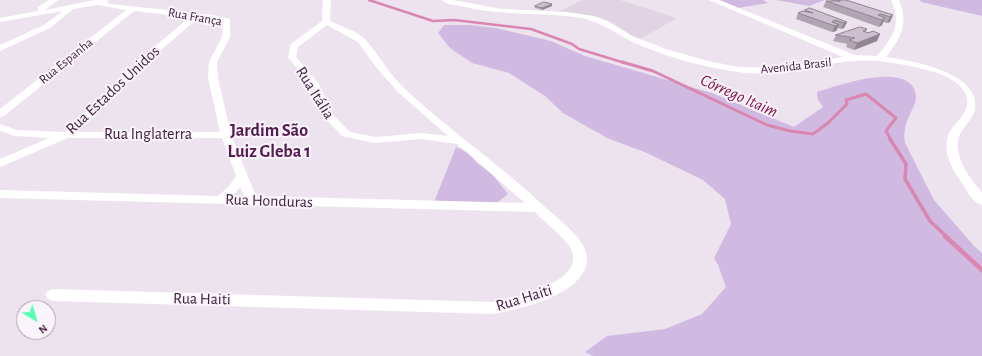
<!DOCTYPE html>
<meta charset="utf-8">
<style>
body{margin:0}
#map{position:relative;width:982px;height:356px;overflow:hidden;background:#ede3ee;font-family:"Alegreya Sans",sans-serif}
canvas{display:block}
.north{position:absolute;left:16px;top:300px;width:40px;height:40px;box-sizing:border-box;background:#f9f4fa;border:1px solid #b09fb0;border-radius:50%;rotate:142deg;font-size:11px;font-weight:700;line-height:16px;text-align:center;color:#422040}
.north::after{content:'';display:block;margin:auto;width:14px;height:18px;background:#50ffb1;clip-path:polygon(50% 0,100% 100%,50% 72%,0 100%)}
</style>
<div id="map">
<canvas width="982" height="356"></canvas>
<div class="north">N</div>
</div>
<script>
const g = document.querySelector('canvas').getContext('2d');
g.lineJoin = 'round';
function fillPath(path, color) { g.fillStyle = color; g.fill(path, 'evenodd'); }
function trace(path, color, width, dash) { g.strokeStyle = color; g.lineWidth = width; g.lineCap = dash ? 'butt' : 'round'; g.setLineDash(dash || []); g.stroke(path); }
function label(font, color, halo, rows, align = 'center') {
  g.font = font + ' "Alegreya Sans",sans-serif'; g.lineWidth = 4; g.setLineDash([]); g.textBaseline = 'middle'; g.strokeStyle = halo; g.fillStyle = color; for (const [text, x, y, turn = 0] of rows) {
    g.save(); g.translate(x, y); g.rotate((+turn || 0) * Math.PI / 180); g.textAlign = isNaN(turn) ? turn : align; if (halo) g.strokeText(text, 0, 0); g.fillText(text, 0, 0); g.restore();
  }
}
fillPath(new Path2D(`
 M583 0H620L677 18 639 40 612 22 596 16 557 12Z`), '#e0d4e2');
fillPath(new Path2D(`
 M720 0H763L768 3 738 8Z
 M776 0H825L809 6Z
 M920 0H982V16L921 2Z
 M444 25H470L496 28 551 41 585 56 712 93 794 127 823 107 818 100 817 92C837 86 912 59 916 96 917 108 901 121 905 143L934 200 975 247 982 253V356H593L585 352 607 336 665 329 702 314 726 287 718 265 714 258 731 224 725 199 703 180 647 153 607 138 563 113 545 96 509 73 472 63 450 48 438 33Z
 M456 147 469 153 477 163 492 174 508 194 493 206 434 202Z`), '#d1bae1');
trace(new Path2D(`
 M369 0 433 21 454 20 531 29 572 44 579 49 625 63`), '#d986b2', 2.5);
trace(new Path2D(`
 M622 62 653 71 767 125 790 131 813 134 828 123 847 104 846 100 866 94 896 118 886 131 891 140`), '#d986b2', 3);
trace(new Path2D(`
 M890 139 906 164 905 179 930 221 947 237`), '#d986b2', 3.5);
trace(new Path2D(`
 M945 236 982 270`), '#d986b2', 4.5);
fillPath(new Path2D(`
 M49 0H58L45 10 95 0H108L107 3 111 4 213 15 230 19V37L217 62 218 78 231 135 256 196 525 203 457 144 421 139 375 143 342 136 324 117 310 85 288 57 291 44 322 21 323 0H331L330 21C340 26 357 31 365 39 379 55 389 74 405 89 450 131 502 166 546 208 560 221 587 239 587 259 586 295 519 309 493 314L53 301 48 299 45 295 48 291 53 289 493 302C514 297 590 282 570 247 564 237 543 221 535 212L0 198V190L218 196 229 186 236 176 222 138H68L0 167V159L49 138 15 136 0 131V124L17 130 65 132 140 59 190 17 134 11 4 116 0 117V109L126 10 97 5 73 9 50 28 0 51V45L44 25 63 11 0 22V18L38 11V7ZM198 18 223 22 222 37 209 62 208 78 220 132H77L146 63ZM327 25 358 42 376 67 398 92 448 136 421 133 375 137 350 132 334 116 319 84 296 57 298 47ZM240 187 244 196H233Z
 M441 0H453L502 9 567 12 593 16 607 21 632 36 666 49 708 61 739 67 779 68 843 57 709 0H719L855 55 877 56C893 37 902 25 891 0H899C909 24 901 38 886 57 909 60 982 72 975 110 970 125 955 131 958 150 960 163 967 173 974 183 976 186 981 190 982 193 982 196 982 202 982 205 973 203 967 191 962 183 953 171 944 155 947 139 950 127 960 121 965 111 976 89 947 75 930 71 906 65 881 59 856 61 816 63 779 78 738 72 704 67 669 58 637 44 615 34 600 20 575 17 535 12 501 16 460 6 454 5 446 4 441 0Z`), '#fff');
fillPath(new Path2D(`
 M831 0H846L893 15 890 22 887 23 883 22 882 25 879 27 823 7 826 1H831Z
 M535 6H552L542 10 535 8Z
 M805 10 847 22 844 28 841 29 838 28 836 31 832 32 796 19 798 13 804 11Z
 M867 29 866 32 880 34 877 41 854 50 846 47 847 44 833 41 836 35Z`), '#b0a4b2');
fillPath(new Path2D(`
 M552 4V6L542 10V8Z
 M893 15 890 22 887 23 890 17Z
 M885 18 882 25 879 27 882 20Z
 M847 22 844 28 841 29 844 23Z
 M839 25 836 31 832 32 835 26Z
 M880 34 877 41 854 50 857 43Z`), '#908691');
const building = new Path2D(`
 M837 0H846L893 15 890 17 881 14 878 15 885 18 882 20 826 1H840Z
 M544 2 552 4 542 8 535 6Z
 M810 8 847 22 844 23 835 20 832 22 839 25 835 26 798 13 802 11 813 13 805 10Z
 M860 27 867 29 863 31 868 33 873 31 880 34 857 43 849 40 855 38 836 35Z`);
fillPath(building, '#cdbfcf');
trace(building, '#908691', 1);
label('13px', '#422040', '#f9f4fa', [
 ["Rua França",195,17,10],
 ["Rua Espanha",66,61,-39],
 ["Avenida Brasil",796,66,-6]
]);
label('16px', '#422040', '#f9f4fa', [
 ["Rua Estados Unidos",113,90,-43],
 ["Rua Itália",315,93,58],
 ["Rua Inglaterra",148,134],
 ["Rua Honduras",269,201,2],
 ["Rua Haiti",524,298,-17],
 ["Rua Haiti",202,299,1]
]);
label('italic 17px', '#85144f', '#f9f4fa', [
 ["Córrego Itaim",739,96,24]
]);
label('bold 18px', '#561a52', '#f9f4fa', [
 ["Jardim São",269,131],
 ["Luiz Gleba 1",269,152]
]);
</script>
